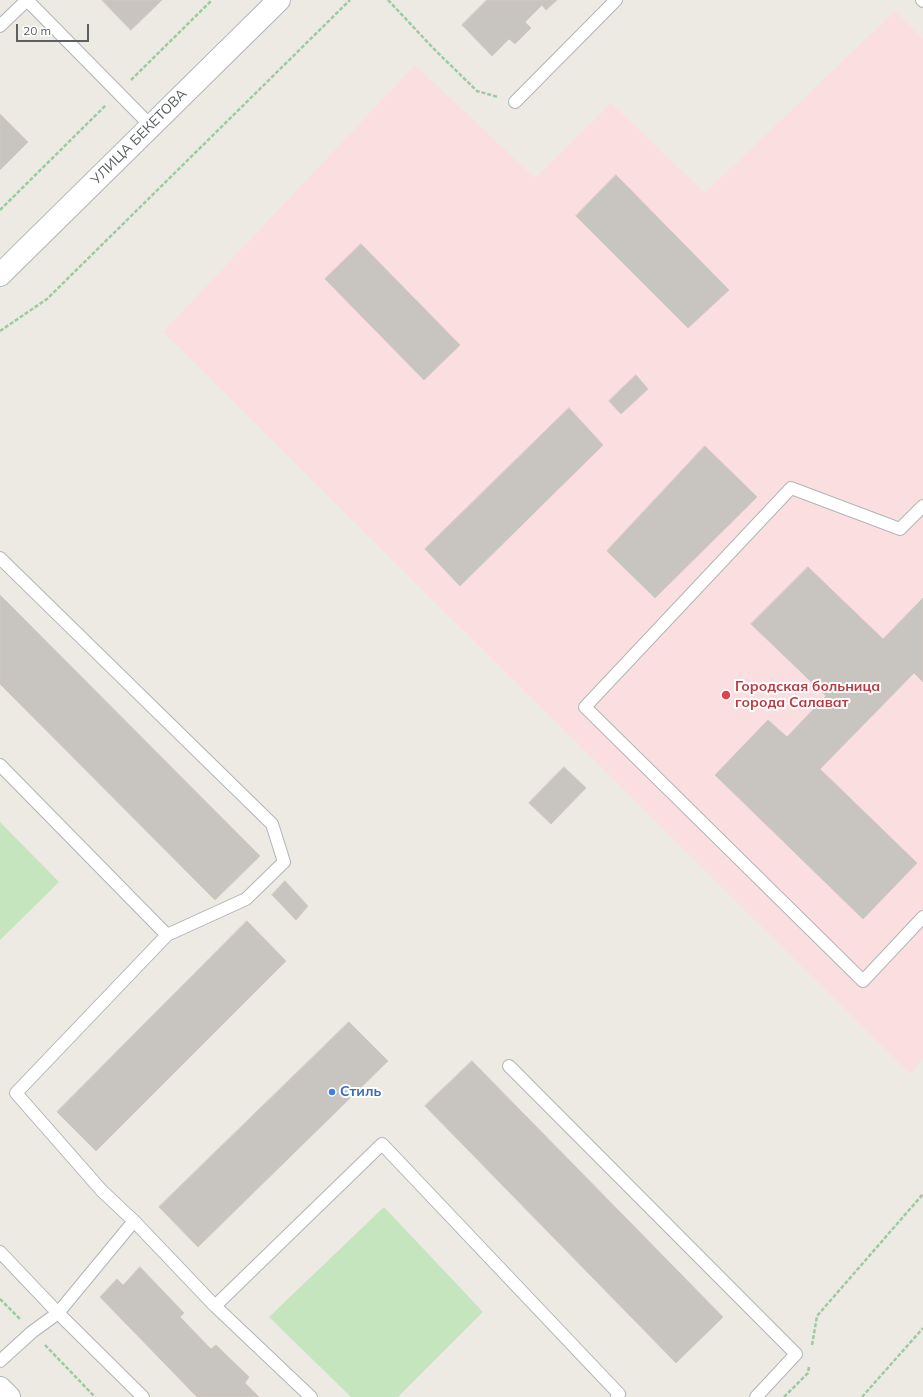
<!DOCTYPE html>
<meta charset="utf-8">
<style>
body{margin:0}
#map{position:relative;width:923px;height:1397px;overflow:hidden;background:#ede9e3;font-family:Mulish,sans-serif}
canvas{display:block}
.scale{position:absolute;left:16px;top:24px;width:73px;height:18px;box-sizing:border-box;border:2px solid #5b6063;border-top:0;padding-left:5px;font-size:12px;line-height:14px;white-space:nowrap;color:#5b6063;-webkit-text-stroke:3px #fff;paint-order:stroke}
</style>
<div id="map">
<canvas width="923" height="1397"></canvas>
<div class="scale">20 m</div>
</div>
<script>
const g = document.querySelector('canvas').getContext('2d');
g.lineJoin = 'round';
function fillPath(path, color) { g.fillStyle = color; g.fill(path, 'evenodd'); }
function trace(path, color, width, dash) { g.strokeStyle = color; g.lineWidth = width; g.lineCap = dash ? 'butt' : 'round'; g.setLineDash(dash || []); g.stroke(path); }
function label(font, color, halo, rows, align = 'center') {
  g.font = font + ' Mulish,sans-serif'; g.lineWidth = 4; g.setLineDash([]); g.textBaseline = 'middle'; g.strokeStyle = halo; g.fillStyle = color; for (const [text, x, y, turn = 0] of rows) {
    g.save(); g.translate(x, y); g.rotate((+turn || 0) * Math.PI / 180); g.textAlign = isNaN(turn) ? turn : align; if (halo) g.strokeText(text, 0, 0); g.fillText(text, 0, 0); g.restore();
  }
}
fillPath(new Path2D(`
 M895 11 923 39V1059L910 1074 163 332 415 65 535 178 611 103 705 193Z`), '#fbdfe0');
fillPath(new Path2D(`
 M0 822 59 882 0 940Z
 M384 1207 483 1312 398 1397H351L269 1317Z`), '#c5e5bf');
const building = new Path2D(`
 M102 0H162L131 30Z
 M487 0H557L546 10 542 5 525 22 531 28 515 44 509 39 492 56 462 25Z
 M0 114 28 142 0 170Z
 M616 175 729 290 688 328 576 216Z
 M361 244 460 345 424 380 325 279Z
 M636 375 648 389 621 414 609 401Z
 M569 408 603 445 460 586 425 549Z
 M705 446 757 497 655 598 607 551Z
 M808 567 883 639 923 598V682L914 673 820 769 917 863 863 919 715 775 768 720 787 737 826 696 751 624Z
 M0 595 260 856 215 900 0 684Z
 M564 767 586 788 551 824 529 803Z
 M285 881 308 906 296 920 272 895Z
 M247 921 286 961 96 1151 57 1112Z
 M349 1022 388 1061 198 1247 159 1207Z
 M472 1061 723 1317 676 1363 425 1106Z
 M140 1267 184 1313 180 1317 211 1349 216 1345 249 1377 245 1383 259 1397H197L100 1297 117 1279 123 1285Z`);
fillPath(building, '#c8c4bf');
trace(building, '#d2cac1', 1);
const service = new Path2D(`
 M27 0 151 126
 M922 0 923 1
 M0 26 27 0
 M515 102 616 0
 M923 506 900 529 791 488 585 707 863 981 923 917
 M0 558 272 824 284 862 246 899 167 935
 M0 765 167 935 16 1093 102 1191 134 1221 215 1306
 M509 1066 796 1354 756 1397
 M0 1252 58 1313 143 1397
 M0 1361 32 1332 58 1313 134 1221
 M311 1397 215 1306 382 1144 619 1394 617 1397`);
const minor = new Path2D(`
 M0 275 279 0
 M0 1388 9 1397`);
trace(service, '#b0b5b8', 14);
trace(minor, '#b0b5b8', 24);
trace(new Path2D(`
 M388 0 434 49 477 91 498 97
 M131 80 212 0
 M0 210 106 105
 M0 331 47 299 350 0
 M0 1299 20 1319
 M45 1345 95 1397
 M812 1345 817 1316 923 1194
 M784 1397 808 1373 809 1367
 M862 1397 923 1328`), '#9ccba1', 2.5, [4, 2]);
trace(service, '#fff', 12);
trace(minor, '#fff', 22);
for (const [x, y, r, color] of [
 [726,695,5,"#e0444e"],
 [332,1092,4,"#3f7fe0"]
]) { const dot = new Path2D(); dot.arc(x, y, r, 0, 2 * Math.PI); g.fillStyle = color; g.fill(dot); trace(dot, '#fff', 1.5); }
label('14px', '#5b6063', '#fff', [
 ["УЛИЦА БЕКЕТОВА",139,137,-45]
]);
label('bold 14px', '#be3a42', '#fff', [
 ["Городская больница",735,687],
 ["города Салават",735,703]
], 'left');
label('bold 14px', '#366cbe', '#fff', [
 ["Стиль",340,1092]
], 'left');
</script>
